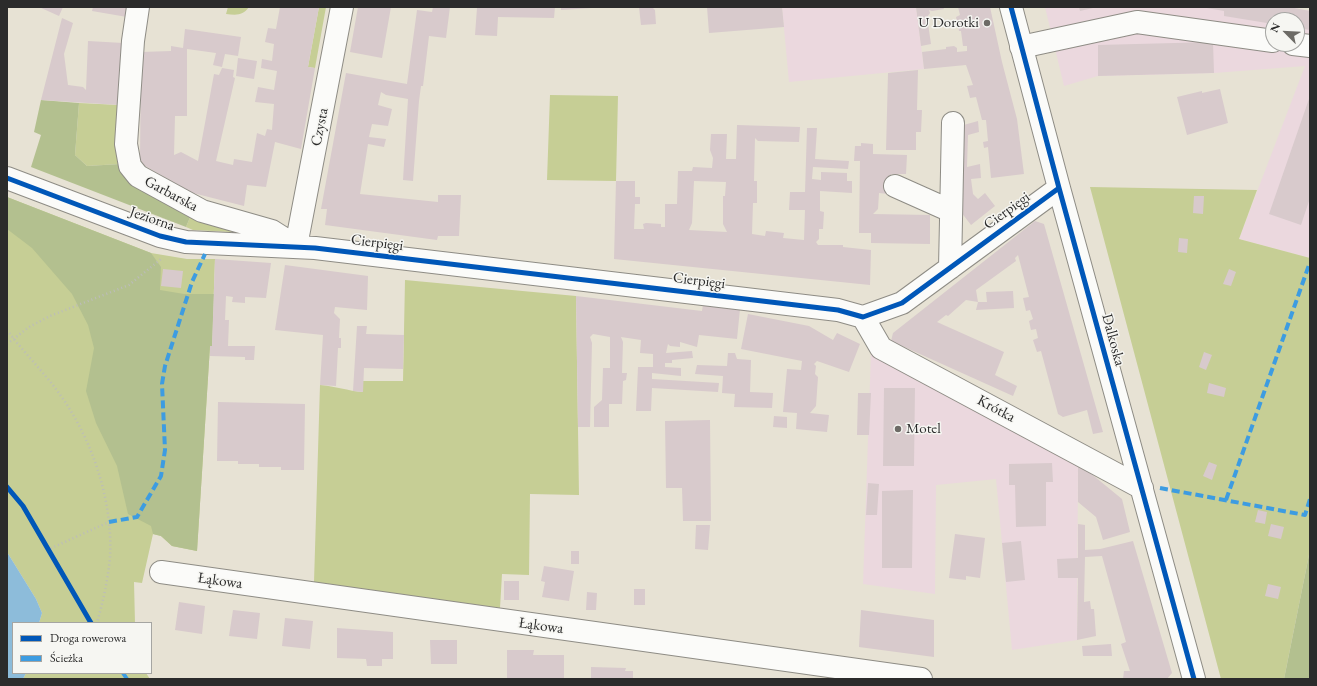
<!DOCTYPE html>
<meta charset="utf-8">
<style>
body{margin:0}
#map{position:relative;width:1317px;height:686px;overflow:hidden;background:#e7e2d4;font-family:"EB Garamond",serif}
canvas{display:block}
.frame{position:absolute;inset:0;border:8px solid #2b2b2b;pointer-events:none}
.legend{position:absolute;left:12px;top:622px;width:140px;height:52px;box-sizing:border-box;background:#f6f6f2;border:1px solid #a5a5a2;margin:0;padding:5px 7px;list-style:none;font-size:12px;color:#2b2b2b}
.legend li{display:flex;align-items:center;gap:8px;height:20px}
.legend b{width:20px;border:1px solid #a5a5a2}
.north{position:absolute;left:1265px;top:12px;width:40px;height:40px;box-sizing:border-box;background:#f6f6f2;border:1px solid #a5a5a2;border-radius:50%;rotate:294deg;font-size:11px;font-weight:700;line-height:16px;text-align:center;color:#2b2b2b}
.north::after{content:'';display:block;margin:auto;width:14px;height:18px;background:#6d6b66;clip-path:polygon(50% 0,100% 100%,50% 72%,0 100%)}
</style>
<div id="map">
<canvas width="1317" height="686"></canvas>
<div class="frame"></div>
<ul class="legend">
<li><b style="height:5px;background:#0057b8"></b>Droga rowerowa</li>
<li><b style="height:5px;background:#3d9ce1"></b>Ścieżka</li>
</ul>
<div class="north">N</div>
</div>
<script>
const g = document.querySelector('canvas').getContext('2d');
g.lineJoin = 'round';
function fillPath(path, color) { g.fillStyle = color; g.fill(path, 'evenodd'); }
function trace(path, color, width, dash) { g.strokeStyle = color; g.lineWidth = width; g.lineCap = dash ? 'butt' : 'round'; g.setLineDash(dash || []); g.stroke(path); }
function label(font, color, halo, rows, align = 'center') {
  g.font = font + ' "EB Garamond",serif'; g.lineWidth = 3; g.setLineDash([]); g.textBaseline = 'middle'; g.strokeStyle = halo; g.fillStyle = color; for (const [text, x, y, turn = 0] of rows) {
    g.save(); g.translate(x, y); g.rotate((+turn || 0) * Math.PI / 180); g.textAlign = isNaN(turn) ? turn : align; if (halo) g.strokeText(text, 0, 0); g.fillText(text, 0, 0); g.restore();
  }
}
fillPath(new Path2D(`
 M782 7H916L924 69 789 82Z
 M1045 7H1289L1310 11V258L1239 239 1305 66 1214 73 1098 76 1064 86ZM1273 20H1297V44H1273Z
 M871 352 1078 463 1077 640 1012 650 996 479 936 485 935 594 863 584Z`), '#ebd8de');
fillPath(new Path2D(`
 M228 7H249C243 16 236 15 226 14Z
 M319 7H326L315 68 308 67Z
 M550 95 618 96 616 181 547 180Z
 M79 103 119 105 120 164 87 166 75 155Z
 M1090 187 1257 190 1239 239 1310 258V550L1284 679H1221Z
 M7 197 151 253 187 259H215L212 346H210L197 551 172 546 161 536 153 534 142 583 134 582 135 623H39L42 613 36 599 7 552Z
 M191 215 227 227 232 232 193 230 186 227Z
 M405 280 576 296 579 495 530 494 529 575 502 574 500 608 314 582 320 385C335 386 348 391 363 392V381H403Z
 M26 673H146L150 679H23Z`), '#c6ce95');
fillPath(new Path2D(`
 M41 100 79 103 75 155 87 166 120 164 191 215 186 227 31 167 41 135 34 132Z
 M7 197 151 253 161 267 160 290 184 294H214L212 346H210L197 551 172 546 161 536 153 534 151 526 128 514 117 466 96 423 86 391 94 348 88 325 72 294 32 248 7 229Z
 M1310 550V679H1284Z`), '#b3c08f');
fillPath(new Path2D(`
 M7 552 36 599 42 613 39 623H13V673H26L23 679H7Z`), '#8dbcda');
fillPath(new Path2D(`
 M39 7H63L59 16Z
 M93 7H129L127 17 92 11Z
 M280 7H319L308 67 315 68 301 149 275 142 266 187 247 185 244 206 193 193 145 166 140 159 141 52 171 51V46L183 48 185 29 241 37 238 56 225 54 222 67 213 65 216 53 187 49V116H175L174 155 181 152 198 161 214 74 219 75 222 68 234 70 233 77 235 78 216 161 233 165 234 159 252 162 257 133 265 136 267 129 272 130 274 104 255 102 258 87 274 90 277 71 261 68 262 59 272 61 274 44 265 42 268 28 276 29Z
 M358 7H391L382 58 350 52Z
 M433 7H450L446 38 429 36 423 86H421L419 101 413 181 403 180 408 99 386 95 381 92 378 105 392 109 388 126 372 124 369 137 386 139 384 147 368 144 360 194 438 202V195H461L459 236H438L437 240 325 225 327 209H321L346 73 407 84 417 10 432 12Z
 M485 7H555L554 18 498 17 497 36 475 35 477 8Z
 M561 7H592V8L561 10Z
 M639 7H652L655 10 656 24 641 25Z
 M707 7H782L784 27 709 33Z
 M916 7H943L944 9 932 11 929 10 930 13 927 17 931 44 921 46Z
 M958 7H990L1002 62 1017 119 1024 174 991 178 988 147 984 148 983 142 988 141 986 120H982L976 97 970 98 967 86 973 85 966 65 924 69 922 52 946 49V47L954 46 957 48V52L967 51V46H963L961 31H959L956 17 960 15Z
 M1079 7H1093V8L1080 11Z
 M1201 7H1289L1310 11V30L1297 28V20H1273V24L1224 16V11Z
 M62 18 73 23 64 54 68 85 83 87 86 90 88 41 123 43 119 105 41 100Z
 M1213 42 1214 73 1098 76V45Z
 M238 58 257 61 254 79 236 76Z
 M918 70 917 110H922L921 132H916V150H886L888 73Z
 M1220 89 1228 123 1187 135 1177 97 1202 91V93Z
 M1310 96V198L1301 225 1269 214Z
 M978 121 979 132 968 135 967 167 980 164 981 178 971 179 973 194 978 199 985 193 995 206 971 225 961 212 960 126Z
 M737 125 800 127 799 142 758 141 755 138 754 181H757V203H753L752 234 765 236 766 231 784 233 783 238 804 240 805 210H789L790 192H805L807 128H817L815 159 849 161 848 169 813 167 812 179 821 180V172L847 173V181H852V193L820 191V211L824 212 823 229H819V239L816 242 818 245H843V247L871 250 870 285 614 259 616 181H635V197H640V204H635L634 229H644L643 224 646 223 661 224V227H665V204H677L678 171H692L693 167 712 168 713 158 710 150 711 134H727L726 159H736ZM694 181 726 182 725 196H723V224L727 232 689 230 692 223Z
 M861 143 873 144V154L907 155 906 174H891V191L888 194 879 193 878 209 873 214 930 215V244L871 243V233H859L860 161H854L855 146H861Z
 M1194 196H1204L1203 214 1193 213Z
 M1035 221 1044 224 1103 432 1093 434 1087 410 1063 417 1058 414 1041 351 1037 352 1033 340 1038 338 1036 329 1031 330 1029 321 1033 319 1030 310 1026 311 1023 298 1029 297 1018 255 1015 258 1016 261 976 290 978 302 966 300 948 316 946 315 937 322 1004 352 995 375 1017 386 1013 396 891 341 893 333Z
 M1179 238 1188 239 1187 253 1178 252Z
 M215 259 271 263 266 298 245 297V303L232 302 233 297 226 296 225 320H229L228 346H255L254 360H245V357L210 356V346H212Z
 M285 265 368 276 367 310 335 307 334 313 340 319 339 338H341V348H338L336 386 320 385 323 335 275 330Z
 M163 269 183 271 181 288 161 286Z
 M1229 269 1236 272 1231 286 1223 284Z
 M1013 291 1014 308 976 310 978 302H987L986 292Z
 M576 296 702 311 703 304 740 309 737 339 699 335 697 347 680 342V347L670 346 668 344 666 353 692 351 693 358 672 360V363H665V367L681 368V376L652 373V379L719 383 718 392 652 388 651 411H636L638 367H653V354L640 353 641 340 621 337 623 342 622 373H627L626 380 623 381 622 404H609V427H594V407L602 400 603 368H610V337L593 334 590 337 592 343 590 427H578Z
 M748 314 809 326 833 340 837 333 860 344 849 372 817 361 814 364 816 366 815 374 818 377 816 406 810 413 829 415 827 432 796 429 797 413 783 412 787 369 801 370 802 361 741 349Z
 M357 326H367L366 334 404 335 403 369 364 368 363 392 353 391Z
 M1204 352 1212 355 1206 370 1199 367Z
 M728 353H735L737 359 751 360 750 392 773 393 772 408 734 407 735 394 722 393 723 376 695 374 697 365 727 366Z
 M1209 383 1226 388 1224 397 1207 393Z
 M884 388H915L914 466H883Z
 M858 393H871L869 435H857Z
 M218 402 305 404 304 470H281V467H259V464H238V461H217Z
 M774 416 787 417V428L773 427Z
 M710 420 711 521H683L682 488H666L665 421Z
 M1209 462 1217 465 1212 480 1203 476Z
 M1052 463 1053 482H1046V526L1016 527 1015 485H1009V464Z
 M1078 463 1122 499 1130 532 1103 540 1096 517 1078 502Z
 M868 483 879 484 877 515H866Z
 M913 490 912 568H882V491Z
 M1258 510 1267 512 1265 524 1255 522Z
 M1078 524 1085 525V550L1100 549 1133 541 1172 673 1167 679H1123L1124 671H1130L1121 644 1126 642 1102 556 1085 557 1084 602 1090 601 1091 609H1094L1096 636 1077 640 1078 578H1058L1057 559 1078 558Z
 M1271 524 1284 527 1281 539 1268 536Z
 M696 525H710L708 550 695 549Z
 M955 534 985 538 980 578 966 576V580L949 578Z
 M1021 541 1025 580 1006 582 1002 543Z
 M571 551H579V564H571Z
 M544 566 574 571 569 601 542 597 545 582 541 581Z
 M504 581H519V600H504Z
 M1268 584 1281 587 1278 599 1265 596Z
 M634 589H645V605H634Z
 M587 592 597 593 596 610H586Z
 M179 602 205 606 202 634 175 630Z
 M233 610 260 613 257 639 229 636Z
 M861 610 934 620V657L859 647Z
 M285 618 313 621 310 649 282 646Z
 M337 628 393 632V659H382V666H367L366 659 337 658Z
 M430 640H457V664H431Z
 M1111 644 1112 656H1083L1082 646Z
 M507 650H534L533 655H564V679H507Z
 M591 667 626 668 625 671H633V679H591Z`), '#d8cacc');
const minor = new Path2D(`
 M138 7 133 41 126 144 130 166 138 176 202 211 272 231 294 245
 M1011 7 1059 188 1194 679
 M1293 44 1310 46
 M1021 47 1137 22 1273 41
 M7 178 160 236 186 242 315 248 838 310 863 317 902 303 1059 188
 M895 186 951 211
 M296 246 342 7
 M950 268 953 123
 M863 317 881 348 1142 488
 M161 572 921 679`);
trace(minor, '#8e8c85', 24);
trace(new Path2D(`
 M7 330C24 353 45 373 61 396 93 441 113 502 110 557 108 580 103 601 97 623
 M7 344 29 327 50 316 129 285 161 259
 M47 550 109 522`), '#bcbcba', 2.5, [1, 3]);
trace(minor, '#fbfbf9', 22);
trace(new Path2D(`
 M1160 488 1305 515 1310 499
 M1226 500 1309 265
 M109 522 137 517 161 476 165 450 162 384 165 366 192 282 205 254
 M123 673 127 679`), '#3d9ce1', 4, [8, 4]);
trace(new Path2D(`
 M1011 7 1059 188 1194 679
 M7 178 160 236 186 242 315 248 838 310 863 317 902 303 1059 188
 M7 487 23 506 91 623`), '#0057b8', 5);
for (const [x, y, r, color] of [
 [987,23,4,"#6d6b66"],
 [898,429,4,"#6d6b66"]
]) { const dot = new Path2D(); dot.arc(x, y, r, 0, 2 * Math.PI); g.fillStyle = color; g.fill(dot); trace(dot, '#f6f6f2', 1.5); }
label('15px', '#2b2b2b', '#f6f6f2', [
 ["U Dorotki",979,23],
 ["Motel",906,429,"left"]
], 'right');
label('15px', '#2b2b2b', '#f6f6f2', [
 ["Czysta",320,127,-79],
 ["Garbarska",171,194,28],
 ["Cierpięgi",1007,211,-36],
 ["Jeziorna",152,219,19],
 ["Cierpięgi",377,243,7],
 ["Cierpięgi",699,281,7],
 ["Dalkoska",1113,340,75],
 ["Krótka",996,409,28],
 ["Łąkowa",220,581,8],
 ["Łąkowa",541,626,8]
]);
</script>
